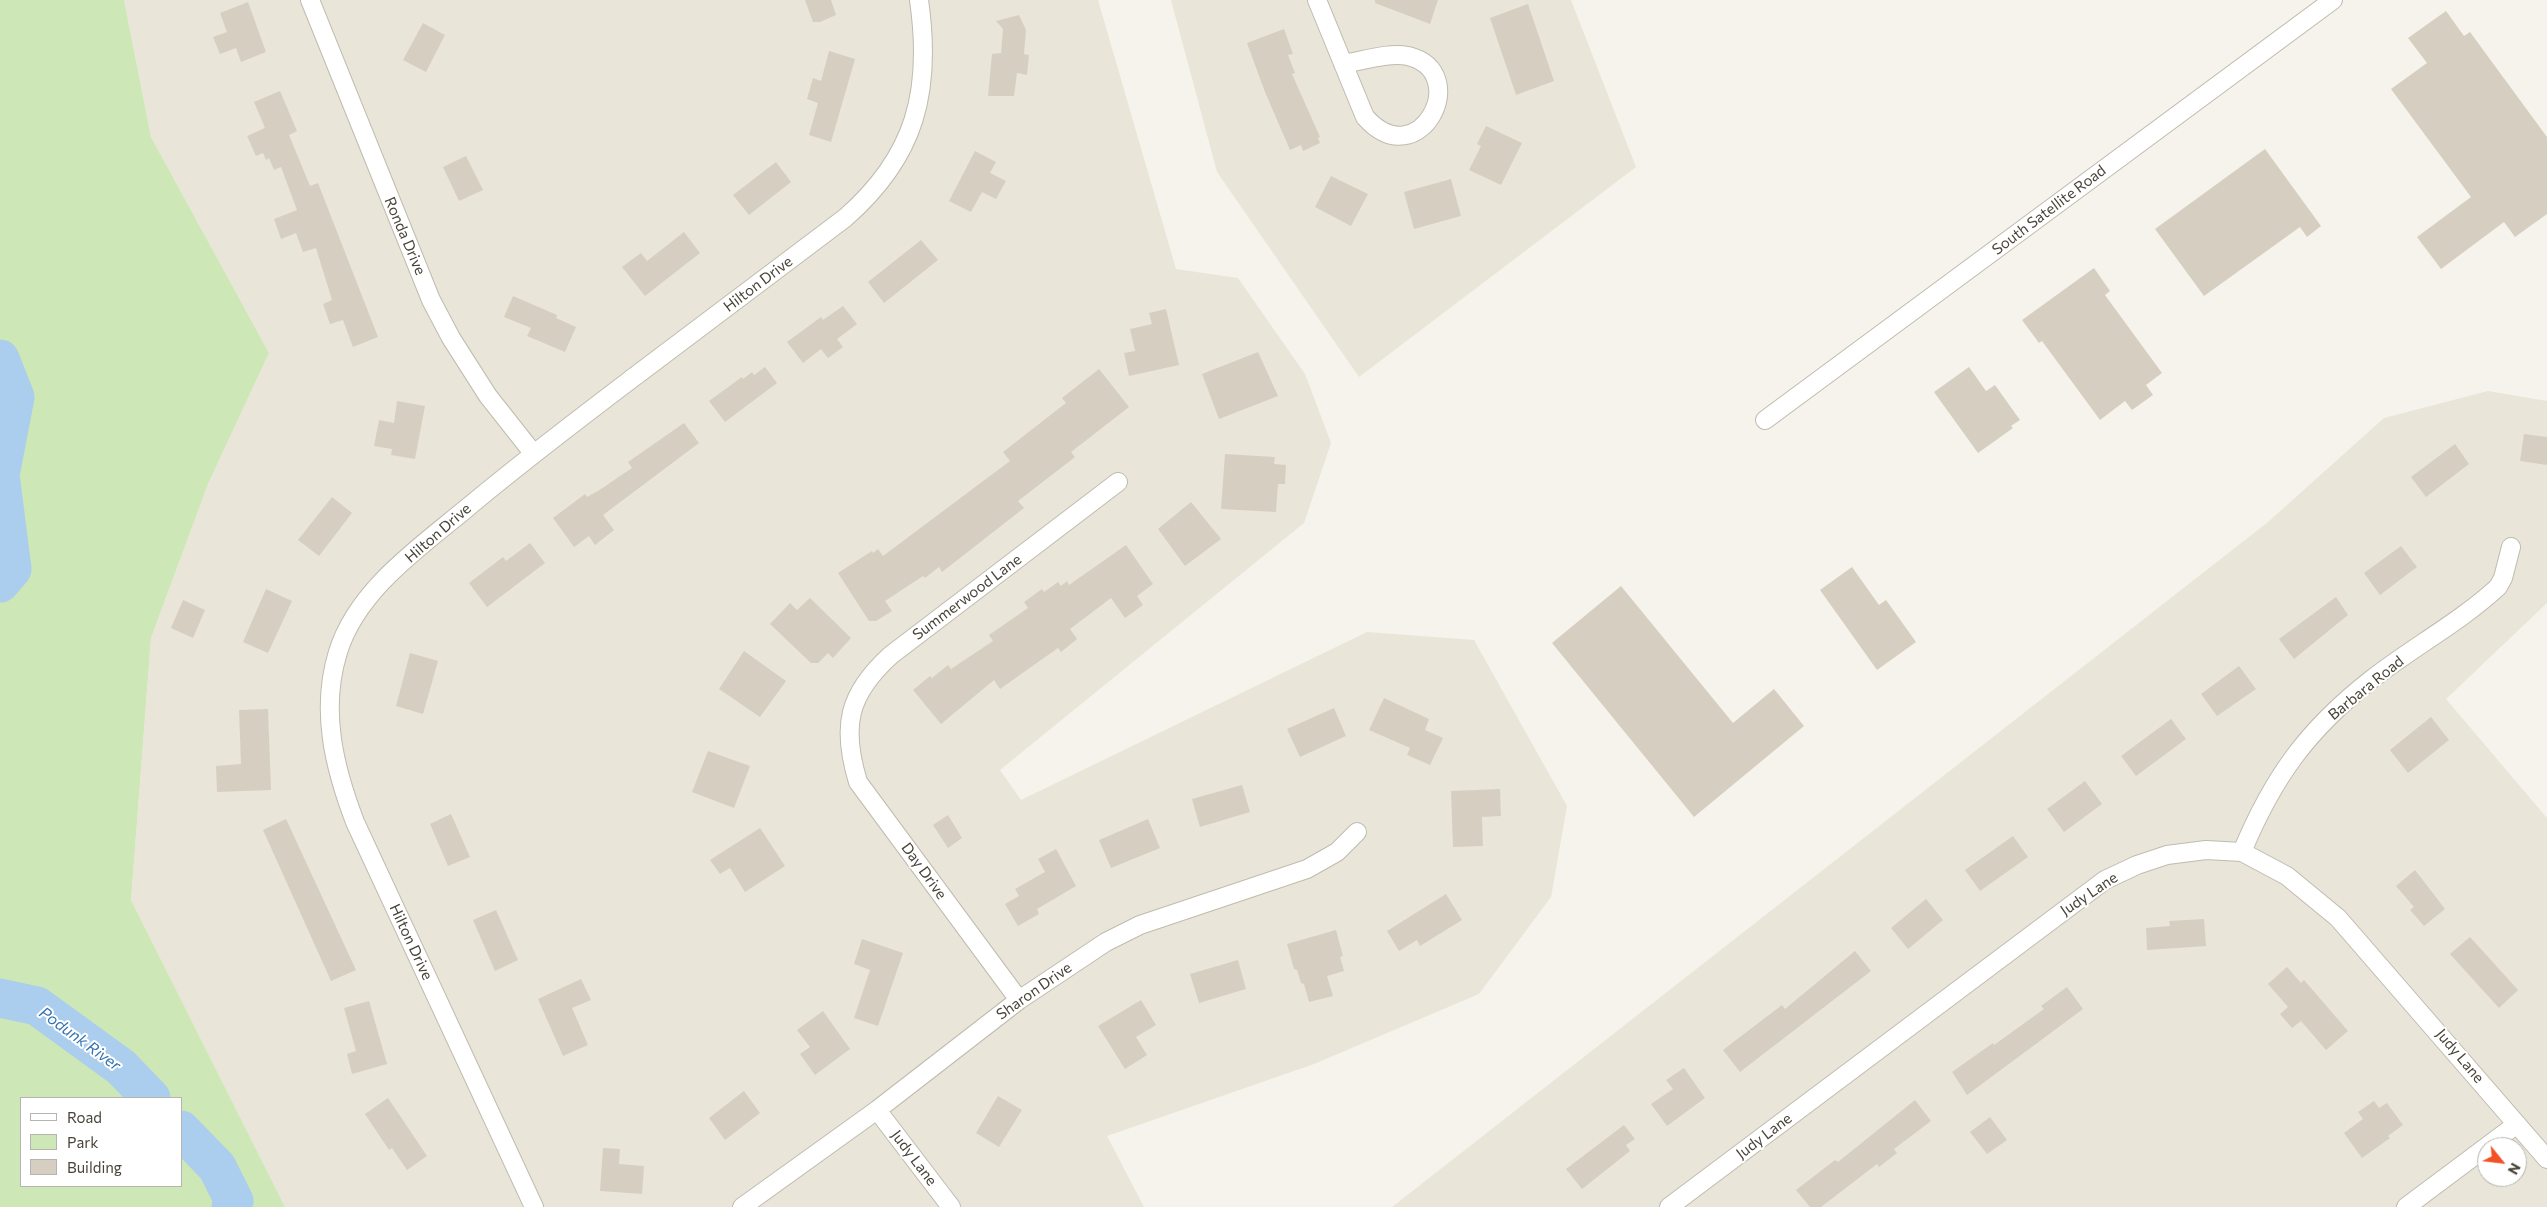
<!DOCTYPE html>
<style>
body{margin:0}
#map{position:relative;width:2547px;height:1207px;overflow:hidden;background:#f5f3eb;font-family:Commissioner,sans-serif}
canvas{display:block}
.legend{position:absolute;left:20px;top:1097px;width:162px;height:90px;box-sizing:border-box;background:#fff;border:1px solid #b6b4b0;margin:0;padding:6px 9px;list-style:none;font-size:15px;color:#494439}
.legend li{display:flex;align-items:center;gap:10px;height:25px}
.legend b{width:25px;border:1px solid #b6b4b0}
.north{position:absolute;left:2477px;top:1137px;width:50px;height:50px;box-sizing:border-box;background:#fff;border:1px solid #b6b4b0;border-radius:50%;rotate:119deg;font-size:14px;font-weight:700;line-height:20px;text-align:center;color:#494439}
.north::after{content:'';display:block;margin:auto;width:18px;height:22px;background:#f25225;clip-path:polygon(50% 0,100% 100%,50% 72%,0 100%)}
</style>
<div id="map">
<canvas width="2547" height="1207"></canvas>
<ul class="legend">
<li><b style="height:6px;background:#fff"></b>Road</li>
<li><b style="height:14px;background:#cde7b6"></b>Park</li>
<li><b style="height:14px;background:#d6cfc1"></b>Building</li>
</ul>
<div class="north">N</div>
</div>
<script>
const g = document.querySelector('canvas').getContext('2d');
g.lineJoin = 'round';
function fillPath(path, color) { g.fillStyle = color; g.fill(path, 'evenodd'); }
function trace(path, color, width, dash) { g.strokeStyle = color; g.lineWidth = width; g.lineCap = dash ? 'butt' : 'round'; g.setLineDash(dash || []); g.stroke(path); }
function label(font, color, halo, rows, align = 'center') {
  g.font = font + ' Commissioner,sans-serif'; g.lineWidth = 4; g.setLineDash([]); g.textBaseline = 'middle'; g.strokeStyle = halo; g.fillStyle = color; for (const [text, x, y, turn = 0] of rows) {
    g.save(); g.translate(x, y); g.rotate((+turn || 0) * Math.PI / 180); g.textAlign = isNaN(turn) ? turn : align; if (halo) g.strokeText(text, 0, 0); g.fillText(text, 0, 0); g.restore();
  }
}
fillPath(new Path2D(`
 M124 0H1098L1176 269 1238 278 1305 374 1331 443 1304 523 1000 770 1021 800 1367 632 1474 640 1567 806 1551 897 1479 994 1314 1064 1107 1136 1144 1207H285L131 900 151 638 208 484 269 353 151 137Z
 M1171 0H1571L1636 167 1359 377 1217 172Z
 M2488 391 2547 401V603L2446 699 2547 818V1207H1392L2268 522 2384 418ZM2487 1147H2517V1177H2487Z`), '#e9e5d9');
fillPath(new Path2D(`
 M0 0H124L151 137 269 353 208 484 151 638 131 900 285 1207H0ZM21 1098H181V1186H21Z`), '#cde7b6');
trace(new Path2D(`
 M0 359 15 397 0 475 12 569 0 583
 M0 998 37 1006 121 1067 151 1098
 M181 1130 217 1167 234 1201 231 1207`), '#abceee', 39);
fillPath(new Path2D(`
 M805 0H831L836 15 820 22H813Z
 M1375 0H1438L1430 24 1375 3Z
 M248 2 266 52 241 62 236 48 220 54 213 37 227 32 220 13Z
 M1528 4 1554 81 1516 95 1490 18Z
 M2446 11 2464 36 2470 32 2547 137V214L2515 237 2504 222 2441 269 2417 237 2471 197 2391 89 2427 63 2408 38Z
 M1019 15 1026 30 1024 54 1029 55 1027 75 1017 73 1014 96H988L992 54 1001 53 1003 29 996 21Z
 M423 23 445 35 426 72 403 60Z
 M1284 29 1293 54 1288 55 1295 73 1292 74 1320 137 1318 138 1320 143 1303 151 1301 145 1290 150 1265 92 1247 43Z
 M829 51 855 59 831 142 809 135 818 103 807 99 813 78 821 81Z
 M280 91 297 131 289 135 310 186 318 183 378 337 353 347 343 320 330 324 323 304 332 300 316 248 303 252 296 233 281 239 274 219 297 210 281 167 274 170 269 158 266 160 263 153 256 156 247 136 265 128 254 102Z
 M1486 126 1522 143 1501 185 1469 170 1481 146 1477 144Z
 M2265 149 2321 226 2307 237 2300 227 2204 296 2155 229Z
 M975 151 996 162 990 173 1006 181 996 199 982 192 971 212 949 201Z
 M466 156 483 190 459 201 443 167Z
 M776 162 791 182 749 215 733 195Z
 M1331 176 1368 194 1351 226 1315 207Z
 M1451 179 1461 216 1414 229 1404 192Z
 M684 232 700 253 645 296 622 267 641 253 647 261Z
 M921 240 938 260 884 303 868 282Z
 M2094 268 2110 291 2105 295 2162 373 2146 385 2153 395 2132 410 2125 401 2100 420 2042 341 2039 343 2022 320Z
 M513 296 557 315 556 318 576 327 565 352 527 336 531 328 504 317Z
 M843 306 857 324 837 339 843 347 828 358 821 349 803 363 787 342 821 317 823 320Z
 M1166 309 1179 365 1129 376 1124 353 1135 351 1130 329 1152 324 1149 313Z
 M1258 352 1278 396 1219 419 1202 374Z
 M765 367 777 383 725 422 709 401 742 377 743 379 752 372 754 375Z
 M1969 367 1986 391 1995 385 2020 420 2011 426 2013 428 1978 453 1934 392Z
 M1099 369 1129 407 1071 452 1075 457 1018 501 1024 508 942 572 939 567 925 578 923 576 885 601 892 611 876 621H869L838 573 872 551 873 553 878 549 883 556 1010 461 1003 452 1066 403 1062 398Z
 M397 401 425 406 415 459 391 455 392 449 374 446 379 420 394 423Z
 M684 423 699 443 603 515 614 530 595 545 589 536 574 547 553 518 585 494 587 497 598 491 632 468 628 462Z
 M2524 434 2547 437V465L2520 461Z
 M2455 444 2469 464 2426 497 2411 477Z
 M1225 454 1275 457 1274 464 1286 465 1285 484H1278L1276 512 1221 509Z
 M332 497 352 513 319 556 298 540Z
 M1191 502 1221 539 1185 566 1158 529Z
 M530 543 545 563 487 607 469 583 503 557 506 561Z
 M1126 545 1153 584 1137 596 1143 605 1125 618 1111 598 1070 629 1077 639 1061 652 1058 648 1000 689 994 680 941 724 913 690 930 676 932 678 948 665 951 669 993 641 989 635 1028 608 1024 602 1042 589 1044 592 1058 582 1061 586 1067 581 1069 585Z
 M2401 546 2417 567 2380 595 2364 573Z
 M1852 567 1879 605 1886 600 1916 642 1877 670 1820 590Z
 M1621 586 1733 723 1774 689 1804 726 1694 817 1552 643Z
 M266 589 292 601 268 653 243 642Z
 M2336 597 2348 615 2294 659 2279 639Z
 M810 598 851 638 833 658 828 653 818 663H811L770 624 790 603 797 610Z
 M183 600 205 610 193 638 171 628Z
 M744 651 786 681 760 717 719 689Z
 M410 653 438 661 423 714 396 706Z
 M2239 666 2256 689 2217 716 2201 694Z
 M1384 698 1429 719 1425 730 1443 738 1430 765 1407 755 1410 748 1369 730Z
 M1334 708 1346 736 1300 757 1287 729Z
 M268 709 271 790 217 792 216 766 241 764 239 710Z
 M2431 717 2449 740 2408 773 2390 750Z
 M2171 719 2186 739 2136 776 2121 756Z
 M708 751 750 766 734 808 692 792Z
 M2085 781 2102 804 2064 832 2047 809Z
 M1242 785 1250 812 1200 827 1192 799Z
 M1500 789 1501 816 1482 817 1483 846 1453 847 1451 791Z
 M451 814 470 857 448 866 430 824Z
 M948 815 962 838 948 848 933 825Z
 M286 819 356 970 331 981 263 830Z
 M1148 819 1160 848 1111 868 1099 840Z
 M760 828 785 866 745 892 730 868 720 874 710 860Z
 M2013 836 2028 857 1980 891 1965 870Z
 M1056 849 1076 886 1037 909 1039 914 1018 926 1005 904 1019 896 1015 889 1045 872 1038 859Z
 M2415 870 2445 909 2424 926 2410 910 2414 907 2396 886Z
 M1446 894 1462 920 1420 946 1417 940 1399 951 1387 931Z
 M1926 899 1943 920 1908 949 1891 928Z
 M496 910 518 960 495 971 473 920Z
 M2204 919 2206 946 2147 950 2146 928 2170 926 2169 921Z
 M1336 930 1343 956 1340 957 1344 971 1327 976 1333 996 1309 1002 1304 984 1301 983 1297 970 1294 969 1287 944Z
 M2470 937 2518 990 2499 1008 2450 954Z
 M862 939 903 953 878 1026 854 1018 870 970 854 964Z
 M1855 951 1871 971 1740 1072 1723 1050 1782 1005 1785 1009Z
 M1238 960 1246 989 1199 1003 1190 974Z
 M2287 967 2301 983 2304 980 2348 1031 2326 1050 2301 1021 2292 1028 2280 1014 2288 1007 2268 984Z
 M581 979 591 1000 572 1008 588 1045 563 1056 538 999Z
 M2067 987 2083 1009 1967 1095 1952 1072 1993 1043 1994 1045 2044 1009 2041 1006Z
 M1141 1000 1156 1025 1136 1037 1147 1055 1125 1069 1098 1026Z
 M369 1001 387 1064 352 1074 347 1054 356 1051 344 1008Z
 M823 1011 850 1049 815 1075 800 1054 810 1047 797 1030Z
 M1684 1068 1705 1098 1667 1126 1651 1104 1673 1089 1666 1080Z
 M744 1091 760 1113 725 1140 709 1118Z
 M998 1096 1022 1110 999 1147 976 1133Z
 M388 1098 427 1156 407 1170 392 1148 389 1150 365 1114Z
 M1915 1100 1931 1121 1894 1149 1897 1153 1879 1167 1877 1164 1821 1207H1810L1796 1190 1835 1160 1838 1162Z
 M2374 1101 2379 1108 2387 1103 2403 1125 2388 1136 2390 1138 2362 1158 2344 1133 2363 1119 2358 1112Z
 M1990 1117 2007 1140 1987 1154 1970 1132Z
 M1624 1125 1635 1139 1626 1145 1630 1151 1582 1189 1566 1169Z
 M603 1148 620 1149 619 1164 644 1166 642 1194 600 1191Z`), '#d6cfc1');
const street = new Path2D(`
 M310 0 431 300 451 338 488 396 533 453
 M1317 0 1365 117C1419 178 1474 72 1408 56 1388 52 1363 61 1343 64
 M1765 420 2333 0
 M2242 852C2273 777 2308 729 2372 679 2413 647 2460 622 2498 587L2503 578 2511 547
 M1019 1000 858 782C841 726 848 694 891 655L1118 482
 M877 1110 951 1207
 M534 1207 355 822C334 767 320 710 338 652 357 590 420 547 467 508 523 461 580 418 638 374 707 322 776 270 845 218 916 156 932 91 919 0
 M742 1207 877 1110 1019 1000 1106 942 1140 925 1307 869 1337 852 1357 832
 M1669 1207 2105 880 2137 865 2167 855 2206 850 2242 852 2287 876 2338 918 2547 1159
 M2406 1207 2517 1124`);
trace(street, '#c0bbae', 20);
trace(street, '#fff', 18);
label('15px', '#494439', '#fff', [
 ["South Satellite Road",2049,210,-37],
 ["Ronda Drive",405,236,67],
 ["Hilton Drive",758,284,-37],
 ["Hilton Drive",438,533,-41],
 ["Summerwood Lane",967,597,-37],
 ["Barbara Road",2366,688,-39],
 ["Day Drive",924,871,54],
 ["Judy Lane",2089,894,-34],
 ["Hilton Drive",411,942,65],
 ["Sharon Drive",1034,991,-35],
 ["Judy Lane",2460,1056,50],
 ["Judy Lane",1764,1136,-37],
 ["Judy Lane",914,1158,53]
]);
label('italic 16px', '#3574b2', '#fff', [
 ["Podunk River",80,1039,36]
]);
</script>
